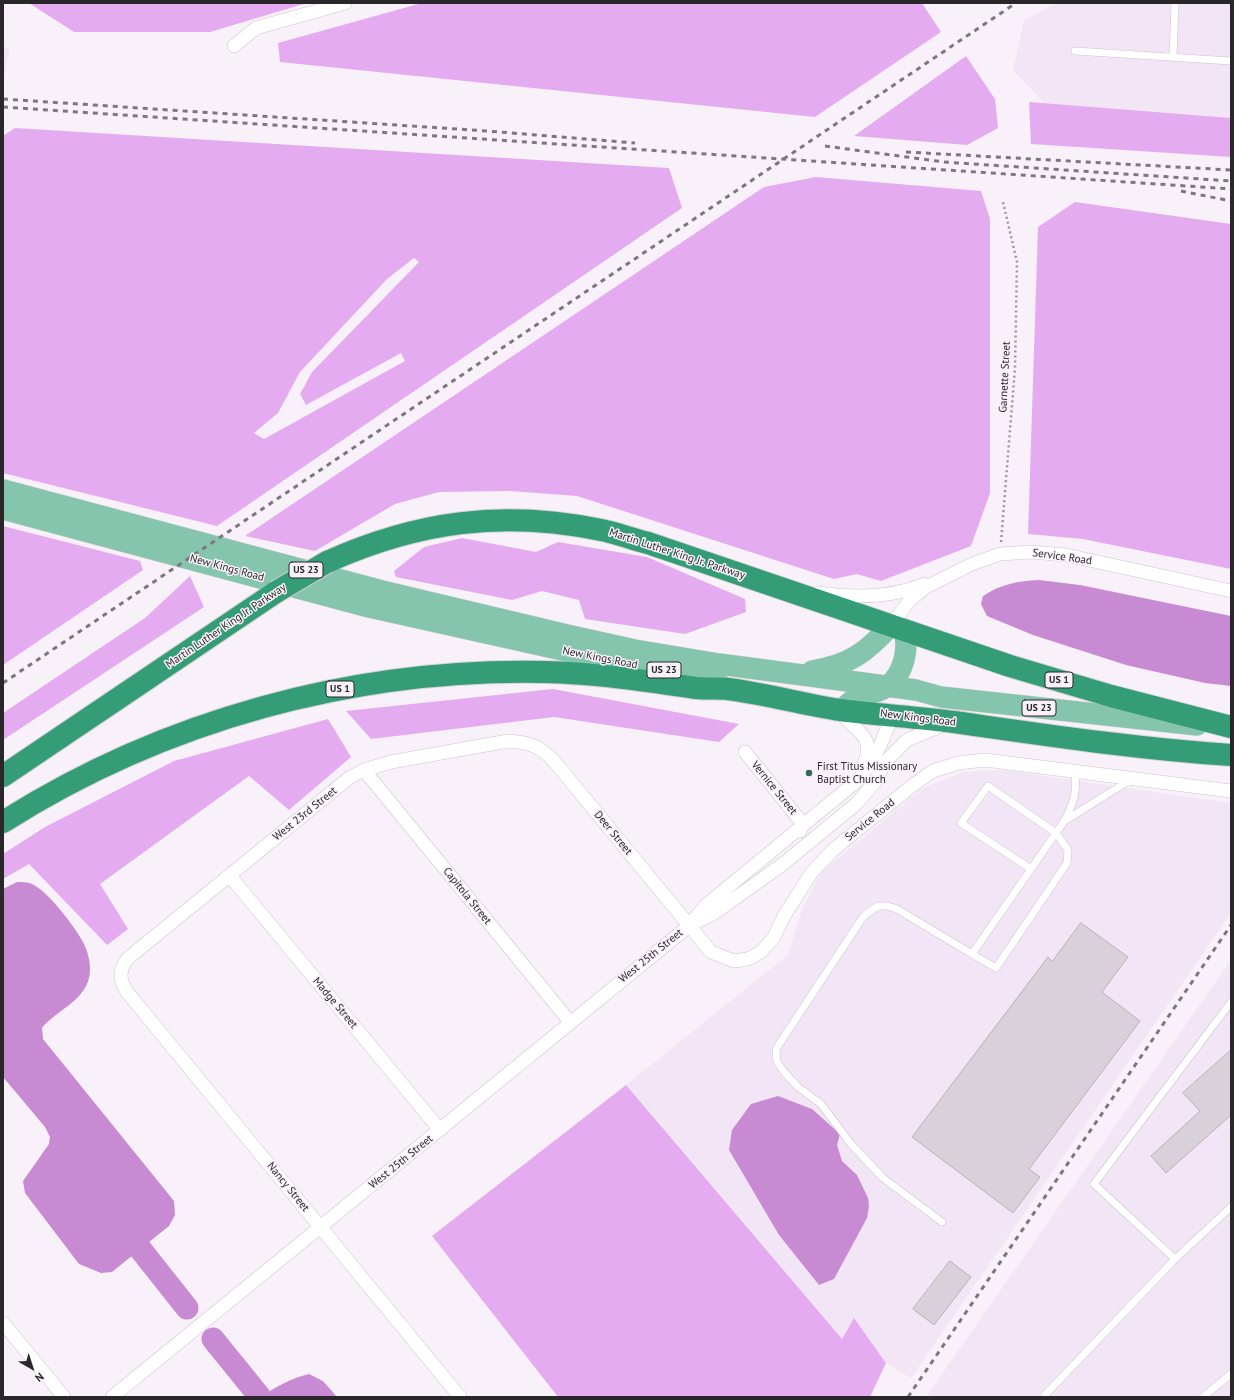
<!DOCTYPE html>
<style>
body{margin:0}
#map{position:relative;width:1234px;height:1400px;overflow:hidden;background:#f9f1fa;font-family:"PT Sans",sans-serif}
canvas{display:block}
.frame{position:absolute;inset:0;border:4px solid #2a272b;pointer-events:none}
.north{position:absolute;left:12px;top:1348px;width:40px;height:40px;-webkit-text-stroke:3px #f9f1fa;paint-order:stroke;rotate:141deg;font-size:11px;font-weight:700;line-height:16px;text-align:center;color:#2a272b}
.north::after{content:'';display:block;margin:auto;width:14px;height:18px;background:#2a272b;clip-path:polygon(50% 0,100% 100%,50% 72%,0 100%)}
</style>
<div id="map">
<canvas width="1234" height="1400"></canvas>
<div class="frame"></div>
<div class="north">N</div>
</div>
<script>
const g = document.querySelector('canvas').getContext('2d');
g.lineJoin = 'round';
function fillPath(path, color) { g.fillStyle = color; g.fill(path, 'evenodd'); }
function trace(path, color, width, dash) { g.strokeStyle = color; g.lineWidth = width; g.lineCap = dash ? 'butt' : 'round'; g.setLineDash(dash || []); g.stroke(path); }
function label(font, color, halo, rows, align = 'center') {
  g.font = font + ' "PT Sans",sans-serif'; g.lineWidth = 3; g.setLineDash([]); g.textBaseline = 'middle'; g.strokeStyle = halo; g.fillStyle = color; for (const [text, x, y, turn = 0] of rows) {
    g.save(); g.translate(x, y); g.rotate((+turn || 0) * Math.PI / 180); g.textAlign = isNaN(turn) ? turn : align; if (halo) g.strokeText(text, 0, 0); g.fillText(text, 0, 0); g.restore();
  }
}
fillPath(new Path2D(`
 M1056 3H1231V122L1052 111 1013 70 1024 20Z
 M3 46 10 49 6 64 3 94Z
 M1003 770 1231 803V913L911 1378 886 1363 854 1318 842 1340 626 1085 788 955 803 907 821 872 923 788 963 772Z
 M1231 960V1397H926Z`), '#f2e5f5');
fillPath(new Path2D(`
 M29 3H307L210 32H74Z
 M422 3H922L941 32 815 117 280 62 278 43Z
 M966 56 995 99 998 128 967 145 854 136Z
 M1029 102 1231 118V157L1031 144Z
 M15 128 669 168 682 208 217 526 3 473V136ZM414 258 419 262 312 372 300 394 306 405 401 353 405 361 264 439 254 433 278 413 300 372 387 279Z
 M816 177 981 191 990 219V493L971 546 881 581 857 574 834 579 577 496 510 491 439 492 395 504 315 551 245 536 764 187Z
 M1075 202 1231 224V569L1083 539 1028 534 1038 227Z
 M3 526 140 561 143 570 3 665Z
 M462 538 536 552 558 542 647 557 745 599 746 612 685 634 585 619 579 600 542 591 512 600 396 577 394 571 424 547Z
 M190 576 204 607 3 740V713L145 618Z
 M553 689 739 724 719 742 554 717 371 739 346 711Z
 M328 719 351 757 289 810 249 776 100 884 128 929 107 945 29 864 3 879V854L45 827 174 761Z
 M626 1085 842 1339 854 1318 886 1363 870 1397H558L432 1236Z`), '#e5abf1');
fillPath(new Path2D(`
 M1039 580 1080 585 1231 616V686L1205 683 1126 665 1033 635 987 616 981 604 983 596C1001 584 1018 581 1039 580Z
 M17 882C22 882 28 882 32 884 48 891 76 928 84 944 90 956 93 974 86 986 77 1004 55 1012 42 1028L43 1039 174 1201 175 1215 169 1226 112 1272 101 1273 79 1264 25 1193 23 1181 49 1144 50 1137 45 1127 3 1077V889Z
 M778 1096 812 1109 840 1134 837 1145 842 1161 857 1175 868 1198 869 1206 867 1218 834 1279 819 1285 779 1235 729 1150 732 1130 751 1104Z
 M309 1374 323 1381 337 1397H262C276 1386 292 1378 309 1374Z`), '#c78ad3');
trace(new Path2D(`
 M141 1250 187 1308
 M213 1339 260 1397`), '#c78ad3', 23);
const building = new Path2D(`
 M1081 923 1128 957 1102 992 1140 1021 1029 1169 1040 1177 1013 1213 912 1137 1048 957 1052 961Z
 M1231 1050V1115L1166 1173 1151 1156 1200 1111 1183 1093Z
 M950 1261 971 1277 934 1325 913 1309Z`);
fillPath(building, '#d8d1da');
trace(building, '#b9b1ba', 1);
const lane = new Path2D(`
 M1075 51 1231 61
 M1173 57 1175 3
 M1066 820 1125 783 1133 781
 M972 954 996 968 1067 863 1068 850 1056 833 988 786 961 823 1031 869
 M942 1222 883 1178 851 1144 821 1104 798 1087 785 1073 777 1062 776 1049 863 917C877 905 880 903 897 909L972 954 1065 820C1075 800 1077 791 1075 770
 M1175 1259 1094 1184 1231 1002
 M1046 1397 1045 1395 1175 1259 1231 1207
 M1203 1397 1231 1374`);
const street = new Path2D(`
 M234 46 256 28 345 3
 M818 593C853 598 891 598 924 584
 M891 625 910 600 926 587 972 564 1000 554 1031 552 1066 555 1231 591
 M841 710C852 734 878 731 863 767
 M745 752 803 824 800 831
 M364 770 570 1022
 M230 876 440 1130
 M694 923 713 914 783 864 856 804 875 782 885 762 907 740 946 724
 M3 1323 64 1397
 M112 1397 689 926 705 906 858 780 869 766 879 748 893 714
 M460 1397 127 992C119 979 119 971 127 959L349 778 364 770 391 762 508 741C528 742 540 746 554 761L711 952 734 961 748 959 761 952 774 937 784 916 812 872 833 850 913 785 933 771 958 763 985 760 1231 791`);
const primary = new Path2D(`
 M3 490 382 591 567 635 635 650 719 664 916 690 941 697 1197 725
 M3 509 369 607 598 658 709 679 724 687
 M812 671C849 665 866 653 891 625
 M841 710C846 706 851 701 856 698 866 694 879 693 888 686 904 673 909 649 904 630`);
const highway = new Path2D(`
 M327 562C418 521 503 510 601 530 617 533 632 539 648 543L1010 666 1111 696 1231 727
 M3 776 276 592
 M3 822C164 720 354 668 545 672 596 673 646 681 696 688 707 689 718 688 728 689 766 694 803 704 840 710 878 715 916 717 954 722 1046 735 1138 749 1231 755`);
trace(lane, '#ccc4cd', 8);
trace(street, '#ccc4cd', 14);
trace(primary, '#d4d4d5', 22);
trace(highway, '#d4d4d5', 24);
trace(new Path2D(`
 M1001 542 1015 368 1017 262 1003 202`), '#9b969c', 2.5, [2, 3]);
trace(lane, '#fff', 7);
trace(street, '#fff', 13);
trace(primary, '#85c4ad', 21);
trace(highway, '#349c76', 22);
trace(new Path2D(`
 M3 99 487 131 635 143
 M3 107 1231 189
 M825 146 944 162 1231 181
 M906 152 1231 170
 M1181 191 1231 201
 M3 683 1016 3
 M908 1397 1231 925`), '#7c777d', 3, [5, 5]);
const highwayBridge = new Path2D(`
 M276 592 327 562`);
trace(highwayBridge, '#d4d4d5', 24, []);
trace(highwayBridge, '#349c76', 22);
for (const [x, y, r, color] of [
 [809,773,4,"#316b54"]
]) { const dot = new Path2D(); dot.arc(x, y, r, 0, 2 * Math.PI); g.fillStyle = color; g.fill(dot); trace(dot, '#f9f1fa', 1.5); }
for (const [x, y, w] of [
 [306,570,34],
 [664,670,34],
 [1059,680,28],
 [340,689,28],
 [1039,708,34]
]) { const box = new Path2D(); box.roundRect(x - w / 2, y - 8, w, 16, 3); g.fillStyle = '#f9f1fa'; g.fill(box); trace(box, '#2a272b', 1); }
label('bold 10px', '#2a272b', null, [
 ["US 23",306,570],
 ["US 23",664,670],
 ["US 1",1059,680],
 ["US 1",340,689],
 ["US 23",1039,708]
]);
label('11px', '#2a272b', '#f9f1fa', [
 ["Garnette Street",1005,377,-87],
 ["Martin Luther King Jr. Parkway",677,554,18],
 ["Service Road",1062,557,8],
 ["New Kings Road",227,568,15],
 ["Martin Luther King Jr. Parkway",226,626,-34],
 ["New Kings Road",600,658,11],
 ["New Kings Road",918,718,7],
 ["Vernice Street",774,788,51],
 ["West 23rd Street",305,814,-39],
 ["Service Road",870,820,-39],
 ["Deer Street",613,833,51],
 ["Capitola Street",467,896,51],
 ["West 25th Street",651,956,-39],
 ["Madge Street",335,1003,50],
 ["West 25th Street",401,1162,-39],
 ["Nancy Street",288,1187,51]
]);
label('11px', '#2a272b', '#f9f1fa', [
 ["First Titus Missionary",817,767],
 ["Baptist Church",817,780]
], 'left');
</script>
